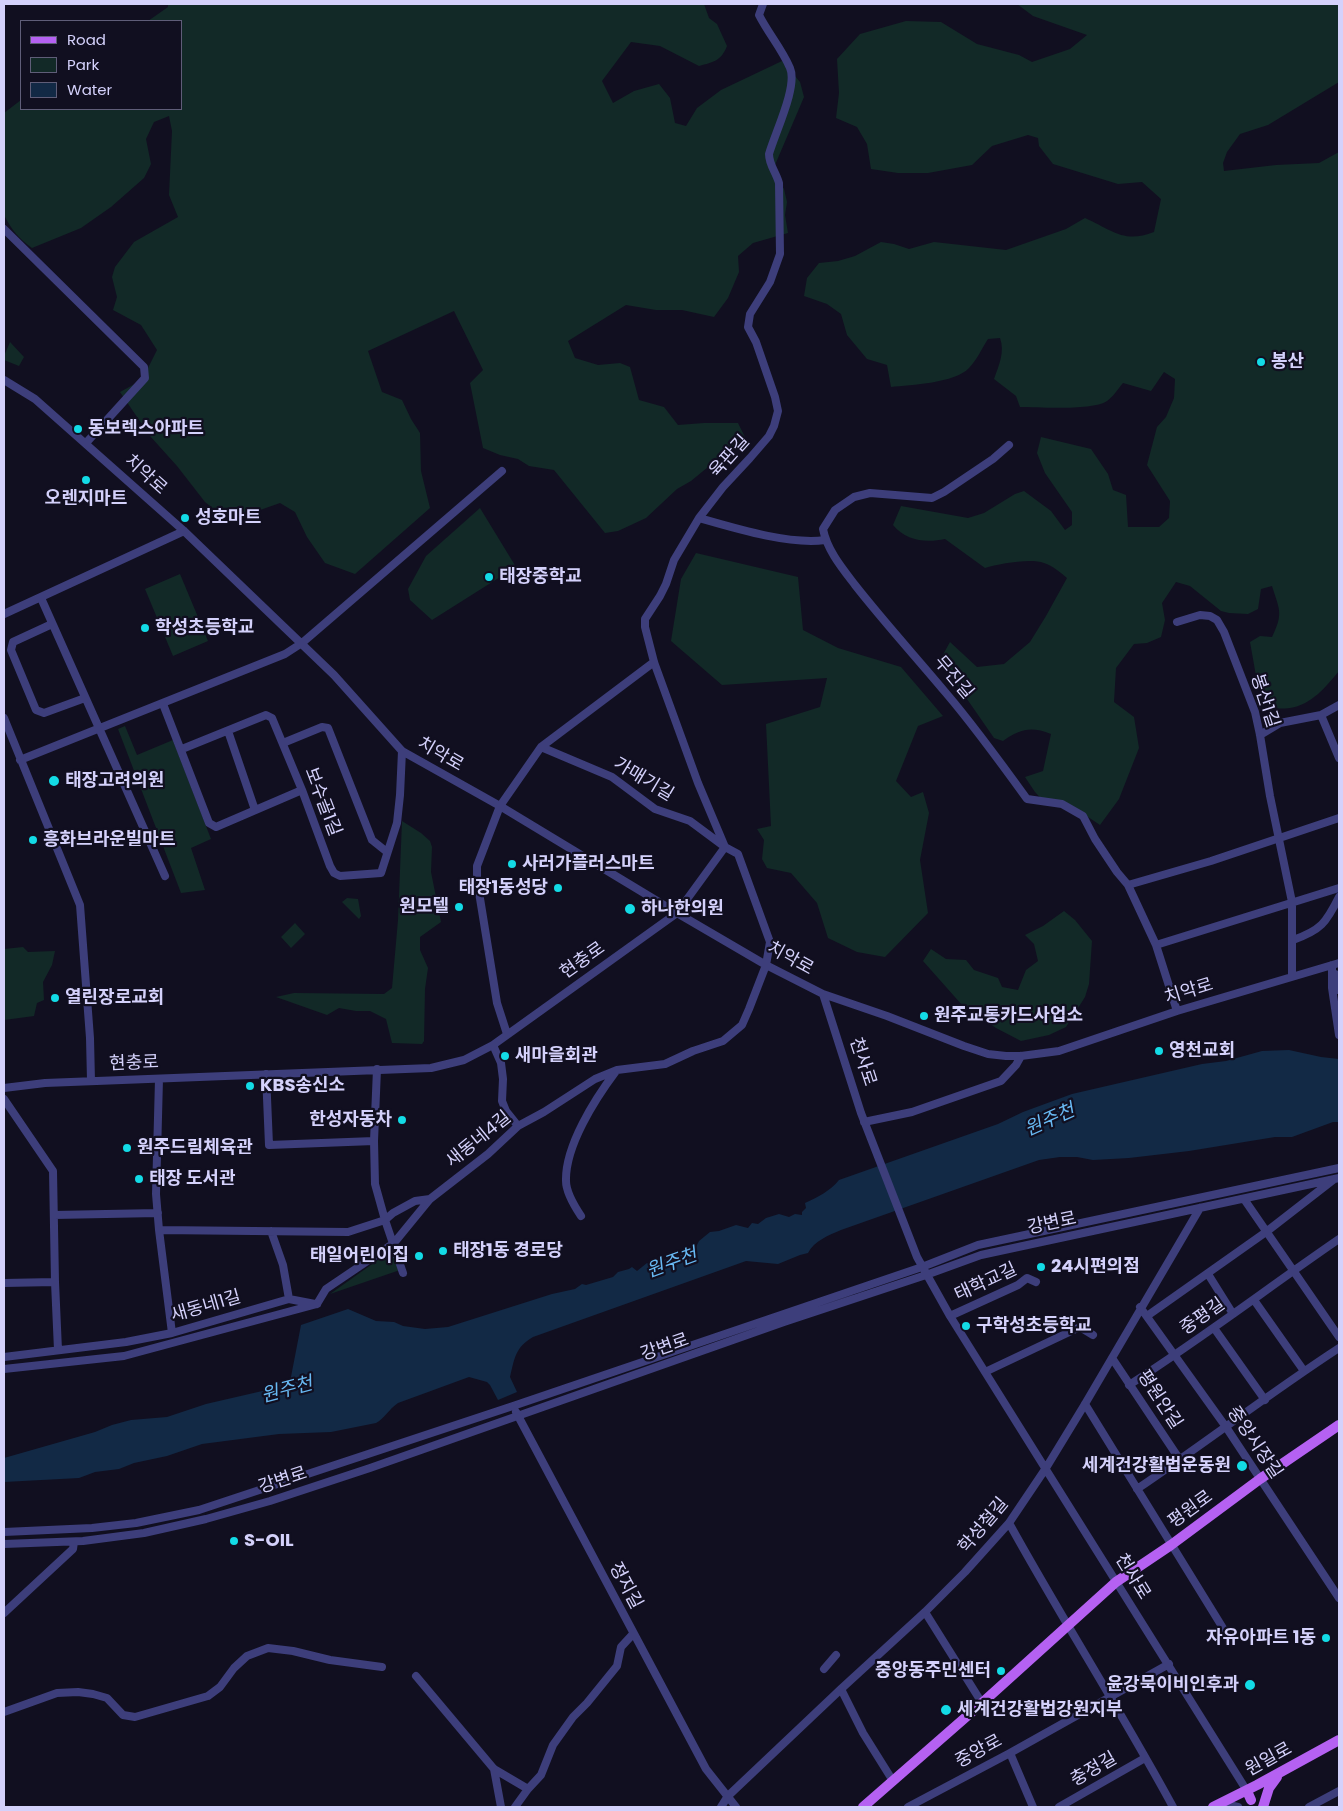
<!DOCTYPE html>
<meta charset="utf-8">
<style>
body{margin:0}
#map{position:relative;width:1343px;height:1811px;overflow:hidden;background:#110f20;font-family:Poppins,sans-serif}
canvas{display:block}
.frame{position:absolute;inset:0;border:5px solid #d4d1fb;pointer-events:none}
.legend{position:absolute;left:20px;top:20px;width:162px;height:90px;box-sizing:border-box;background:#110f20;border:1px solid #5f5d78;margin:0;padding:6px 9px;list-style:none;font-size:15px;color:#d4d1fb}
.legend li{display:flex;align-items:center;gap:10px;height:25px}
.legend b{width:25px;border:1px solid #5f5d78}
</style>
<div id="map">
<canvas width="1343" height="1811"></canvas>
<div class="frame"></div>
<ul class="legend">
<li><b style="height:6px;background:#b561f2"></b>Road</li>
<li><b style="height:14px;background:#122927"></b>Park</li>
<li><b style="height:14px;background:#122945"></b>Water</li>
</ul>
</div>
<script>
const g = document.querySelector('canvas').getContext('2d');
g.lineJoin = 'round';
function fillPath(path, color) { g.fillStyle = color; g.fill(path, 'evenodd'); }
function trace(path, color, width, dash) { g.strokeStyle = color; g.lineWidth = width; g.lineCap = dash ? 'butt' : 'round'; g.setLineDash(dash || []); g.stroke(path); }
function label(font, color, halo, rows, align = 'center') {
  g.font = font + ' Poppins,"Noto Sans KR",sans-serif'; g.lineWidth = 4.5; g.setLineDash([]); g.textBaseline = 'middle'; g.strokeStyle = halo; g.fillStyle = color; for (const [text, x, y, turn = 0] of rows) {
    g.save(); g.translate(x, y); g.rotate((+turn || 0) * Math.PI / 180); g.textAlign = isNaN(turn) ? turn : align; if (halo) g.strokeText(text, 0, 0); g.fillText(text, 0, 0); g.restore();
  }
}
fillPath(new Path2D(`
 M168 4H704L709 18 717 24 727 46C721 61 714 62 699 66L660 46 631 42 602 81 613 103 634 91 659 84 670 98 675 123 686 126 697 108 721 90 782 61 800 82 804 97 775 165 778 180 784 189 787 202 785 215 788 233 753 243 738 256 739 272 728 298 714 317 682 310H656L626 305 568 341 575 358 598 365 620 363 630 367 639 400 664 407 678 425 704 423H738L745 437 744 444 725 453 691 481 677 489 646 518 618 531 605 533 554 470 529 466 518 459 500 455 483 448 470 383 483 370 454 311 368 351 382 392 402 400 411 419 420 433 421 471 430 508 355 574 325 563 307 537 295 512 280 503 246 515 219 513 205 502 177 466 150 436 120 392 142 380 157 350 141 325 113 310 117 297 112 277 115 267 134 242 178 217 169 195 172 131 169 116 154 122 146 139 151 164 144 178 111 207 81 228 32 248C19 239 11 229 4 215V113L21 100V109H181V21H148L168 7Z
 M1017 4H1339V82L1268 125 1240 134 1227 152 1223 163 1224 171 1276 165 1319 163 1339 152V671C1326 687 1311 705 1290 708 1284 709 1277 708 1270 709L1258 687 1250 642 1260 636 1272 637C1284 613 1279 609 1272 586L1261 589 1258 609 1248 614 1229 613 1221 611 1190 586 1176 582 1162 603 1165 620 1161 637 1147 643 1134 644 1116 668 1114 702 1134 717 1139 748 1119 799 1100 825C1083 813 1069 805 1047 805L1035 792 1025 777 1043 771 1051 734C1031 726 1020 729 1003 741L994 738 940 660 950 642 977 667 1004 664 1030 642 1046 616 1067 578C1060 572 1053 566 1044 563 1030 558 999 564 985 568L945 539C926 543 906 541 893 525L901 506 968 518 984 513 1015 494 1024 491 1051 511 1065 530 1072 525V512L1045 473 1037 453 1041 437 1091 449 1108 474 1113 490 1126 495 1128 527H1159L1169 518 1170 501 1147 465 1157 427 1166 417 1174 398 1175 379 1164 372 1151 391 1123 383C1118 389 1113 397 1107 401 1092 411 1039 407 1020 407L1016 396 994 379C999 365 1005 352 1000 338L988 339C982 348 977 360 969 368 955 383 911 385 891 387L887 365 867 359 847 335 841 314 827 304 804 296 807 278 819 263 838 261 855 256 881 242 894 244 909 249 934 242 1006 250 1066 229 1085 218C1112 230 1124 244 1154 232L1161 199 1142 182 1118 184 1053 164 1039 146 1038 138 1028 135 992 146 972 165 928 173H898L871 169 867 144 857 127 836 118 839 93 837 59 860 34 906 21 941 22 977 44 1019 55 1032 62 1070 49 1087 35 1033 16Z
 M10 342 24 357 19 366 4 360V356Z
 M480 508 516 567 432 620 410 600 408 589 426 556Z
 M696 553 798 577 803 630 838 648 901 667 943 716 918 726 896 781 911 797 923 792 929 813 920 860 928 913 885 957 857 952 828 938 817 903 791 873 767 868 762 859 764 840 757 829 771 826 766 724 820 707 827 678 722 685 671 641 681 579Z
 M180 574 208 641 173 656 145 589Z
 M125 726 137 755 173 740 211 839 191 848 205 890 181 893 118 729Z
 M402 821 421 833 430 841 432 847 431 872 441 922 420 937V950L428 968 425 989 424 1041 422 1044 392 1043 386 1019 370 1011H356L339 1008 327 1015 276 997 294 993 384 994 392 988 398 920Z
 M347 898 358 899 361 916 359 919 342 902Z
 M1064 911 1075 920 1092 941 1089 984 1085 997 1066 1027 1049 1035 1021 1041 996 1028 962 1005 923 961 931 949 946 959 966 960 974 970 998 978 1002 987 1018 990 1026 970 1038 961 1034 944 1025 935 1043 926Z
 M295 923 305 934 291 948 281 937Z
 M23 947 28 952 55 951 52 965 43 982 44 1000 37 1003 34 1016 4 1020V949Z
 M392 1250 400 1270 330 1294Z`), '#122927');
fillPath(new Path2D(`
 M1289 1050 1321 1057 1339 1059V1122H1333L1292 1137H1275L1189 1151 1129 1158 1093 1160 1077 1157H1060L1039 1160 841 1230C829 1235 814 1241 808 1253L800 1255 778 1264 746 1261 533 1337C515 1348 515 1357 510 1377L517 1392 498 1400 490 1385 487 1382 469 1377 398 1403C389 1409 384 1419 376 1423L331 1432 279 1434 202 1444 167 1456 134 1463 119 1469 95 1472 79 1478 4 1482V1458L95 1432 112 1425 131 1420 167 1417 206 1404 271 1389 276 1383 290 1382 301 1325 348 1309 376 1321 394 1322 403 1326 425 1329 448 1327 552 1294 575 1289 582 1284 586 1285 613 1277 618 1272 629 1269 632 1267 637 1271 647 1263 650 1264 690 1252 695 1249 699 1241 710 1232 719 1231 736 1225 748 1228 752 1223 758 1224 766 1218 779 1214 789 1217 795 1214 802 1215V1212L806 1208 805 1203C818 1197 830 1191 839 1180L998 1124 1023 1112 1072 1094 1202 1064 1226 1061 1262 1051Z`), '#122945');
trace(new Path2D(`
 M4 229 144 367 145 378 86 443
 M4 380 35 399 184 531 334 675 402 751 500 806 677 913 766 965 823 994 887 1016 964 1046 988 1054 1006 1056H1021L1059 1051 1177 1011 1339 963
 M1009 445 993 459 944 492 932 498 870 493 854 497 835 510 823 529C827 550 842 568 855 585 884 622 916 657 946 693 975 727 1001 763 1027 799L1062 804 1083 816 1095 839 1117 872 1128 885 1156 945 1177 1011
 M699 518C734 528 789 545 825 540
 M41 598 165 876
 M4 614 184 531
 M1177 622 1200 615 1210 616 1217 620 1224 632 1255 712 1260 735 1270 796 1292 902V976
 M52 624 13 642 11 650 36 710 44 713 85 698
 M163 704 209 823 216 827 302 790
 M1321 715 1339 758
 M4 718 80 905 90 1038 91 1081
 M228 731 255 810
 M1260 735 1280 723 1321 715 1339 705
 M283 743 322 727 328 728 372 840 387 852
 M182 749 266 715 272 718 302 790 330 866 334 873 340 876 381 873 397 823 400 795 402 751
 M20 760 285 654 302 643 502 471
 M1128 885 1211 861 1339 818
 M1293 940C1321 930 1326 923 1339 897
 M1156 945 1339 888
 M1332 965V988L1339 1035
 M1335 974 1339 990
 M823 994 861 1113 917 1257 950 1316 1247 1791
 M507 1034 497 1003 477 880V866L500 806 541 747 654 662
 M493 1045 501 1063 503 1079 502 1101 506 1111 518 1126
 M377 1069 374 1141 375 1184 385 1220 403 1273
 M266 1074 269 1145 374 1141
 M159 1079 156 1194 159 1230 172 1333
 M4 1088 45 1083 431 1068 464 1060 493 1045 677 913 725 847 698 783 654 662 645 627V619L660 596 666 584 674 560 699 518 723 487 750 458 769 436 774 426 778 411 775 397 756 342 748 327 750 314 770 282 780 254 779 183C776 172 769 165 769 154 775 133 798 86 790 68 782 49 768 33 759 15L763 4
 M4 1099 53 1171 55 1282 58 1350
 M864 1122 912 1112 1001 1081 1016 1065 1021 1056
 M1244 1199 1339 1337
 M54 1215 158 1213
 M581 1216C575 1207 566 1193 566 1181 565 1146 595 1099 616 1071
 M159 1230 348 1232 385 1220 393 1213 415 1201 430 1199 488 1154 518 1126 544 1112 595 1079 617 1070 665 1064 693 1051 723 1041 742 1025 749 1009 766 965 770 942 738 854 725 847 690 821 655 809 612 777 541 747
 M271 1231 283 1265 289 1299
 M1208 1274 1233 1314
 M4 1283 55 1282
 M1254 1300 1304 1371
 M317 1304 326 1289 394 1243 430 1199
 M1140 1307 1226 1427 1339 1598
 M950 1316 1018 1285 1027 1278 1036 1282
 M1147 1316 1266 1232 1333 1180
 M1214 1328 1265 1400
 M4 1357 126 1342 172 1333 289 1299 315 1304
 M1112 1358 1180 1460
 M4 1369 124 1356 317 1304
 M985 1372 1080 1327 1093 1335
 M1129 1385C1201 1339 1269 1287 1339 1239
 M1085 1404 1226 1633
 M516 1412 706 1769 736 1807
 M1137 1489C1205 1443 1270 1393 1339 1348
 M1009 1523C1062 1619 1121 1711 1173 1807
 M4 1532 92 1528 136 1523 199 1510 513 1406 922 1267 978 1245 1339 1168
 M4 1544 83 1541 144 1533 206 1519 270 1501 370 1468 784 1322 926 1275 981 1255 1339 1178
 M925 1612 982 1703
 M4 1613 73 1549 74 1542
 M824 1669 836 1655
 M416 1676 494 1769 528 1789
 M841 1689 863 1733 893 1781
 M4 1712 57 1693 78 1692 93 1694 107 1698 123 1715 135 1717 208 1696 220 1687 234 1668 247 1656 268 1648 293 1651 330 1660 382 1667
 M1010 1753 1033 1807
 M494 1769 501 1807
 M1221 1803 1238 1807
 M515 1807 528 1789 541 1775 553 1745 573 1717 587 1703 617 1666 621 1647 633 1634
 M721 1807 728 1796 841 1689 925 1612 965 1572 1009 1523 1046 1468 1085 1404 1200 1208
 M908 1807 1010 1753 1169 1664
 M1059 1807 1145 1758
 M1309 1807 1339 1791`), '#3d3e7b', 8);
trace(new Path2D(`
 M1247 1791 1251 1800
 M863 1807 982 1703 1116 1582 1171 1545 1260 1479 1339 1425
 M1213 1807 1257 1785 1339 1740
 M1263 1807 1269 1788 1277 1777`), '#b561f2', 10);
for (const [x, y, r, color] of [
 [1261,362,5,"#13dbe6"],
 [78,429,5,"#13dbe6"],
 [86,480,5,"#13dbe6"],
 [185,518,5,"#13dbe6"],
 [489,577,5,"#13dbe6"],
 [145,628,5,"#13dbe6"],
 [54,781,6,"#13dbe6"],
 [33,840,5,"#13dbe6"],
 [512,864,5,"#13dbe6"],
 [558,888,5,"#13dbe6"],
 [459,907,5,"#13dbe6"],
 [630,909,6,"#13dbe6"],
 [55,998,5,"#13dbe6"],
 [924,1016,5,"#13dbe6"],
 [1159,1051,5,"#13dbe6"],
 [505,1056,5,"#13dbe6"],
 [250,1086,5,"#13dbe6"],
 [402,1120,5,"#13dbe6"],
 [127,1148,5,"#13dbe6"],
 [139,1179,5,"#13dbe6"],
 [443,1251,5,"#13dbe6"],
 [419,1256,5,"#13dbe6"],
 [1041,1267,5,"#13dbe6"],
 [966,1326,5,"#13dbe6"],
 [1242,1466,6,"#13dbe6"],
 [234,1541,5,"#13dbe6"],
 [1326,1638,5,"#13dbe6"],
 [1001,1671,5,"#13dbe6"],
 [1250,1685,6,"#13dbe6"],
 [946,1710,6,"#13dbe6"]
]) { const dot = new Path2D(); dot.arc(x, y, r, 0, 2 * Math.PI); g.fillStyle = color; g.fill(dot); trace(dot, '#110f20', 2); }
label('bold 18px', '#d4d1fb', '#110f20', [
 ["봉산",1271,362],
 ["동보렉스아파트",88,429],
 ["오렌지마트",86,499,"center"],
 ["성호마트",195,518],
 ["태장중학교",499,577],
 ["학성초등학교",155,628],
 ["태장고려의원",65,781],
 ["흥화브라운빌마트",43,840],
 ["사러가플러스마트",522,864],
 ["태장1동성당",548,888,"right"],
 ["원모텔",449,907,"right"],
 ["하나한의원",641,909],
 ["열린장로교회",65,998],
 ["원주교통카드사업소",934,1016],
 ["영천교회",1169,1051],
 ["새마을회관",515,1056],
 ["KBS송신소",260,1086],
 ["한성자동차",392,1120,"right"],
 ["원주드림체육관",137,1148],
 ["태장 도서관",149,1179],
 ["태장1동 경로당",453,1251],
 ["태일어린이집",409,1256,"right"],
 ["24시편의점",1051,1267],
 ["구학성초등학교",976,1326],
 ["세계건강활법운동원",1231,1466,"right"],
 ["S-OIL",244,1541],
 ["자유아파트 1동",1316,1638,"right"],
 ["중앙동주민센터",991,1671,"right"],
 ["윤강묵이비인후과",1239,1685,"right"],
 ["세계건강활법강원지부",957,1710]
], 'left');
label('18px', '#d4d1fb', '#110f20', [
 ["육판길",730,457,-48],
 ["치악로",145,475,42],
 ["무진길",953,678,50],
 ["봉산1길",1264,701,72],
 ["치악로",440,755,30],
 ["가매기길",643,780,31],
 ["보수골1길",322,802,69],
 ["치악로",790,959,29],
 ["현충로",583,961,-35],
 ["치악로",1189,992,-17],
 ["천사로",862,1062,72],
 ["현충로",134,1064,-2],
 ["새동네4길",479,1140,-39],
 ["강변로",1052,1224,-12],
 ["태학교길",986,1283,-25],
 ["새동네1길",206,1307,-16],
 ["중평길",1203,1317,-35],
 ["강변로",665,1348,-19],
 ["평원안길",1159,1400,57],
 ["중앙시장길",1254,1443,56],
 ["강변로",283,1481,-18],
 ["평원로",1191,1510,-36],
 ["학성철길",984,1526,-50],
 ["천사로",1132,1577,58],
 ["정지길",625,1586,62],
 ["중앙로",979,1752,-28],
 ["원일로",1269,1760,-29],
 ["충정길",1094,1770,-30]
]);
label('italic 19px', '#68b9f3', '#110f20', [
 ["원주천",1050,1121,-24],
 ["원주천",672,1264,-20],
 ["원주천",287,1391,-15]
]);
</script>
